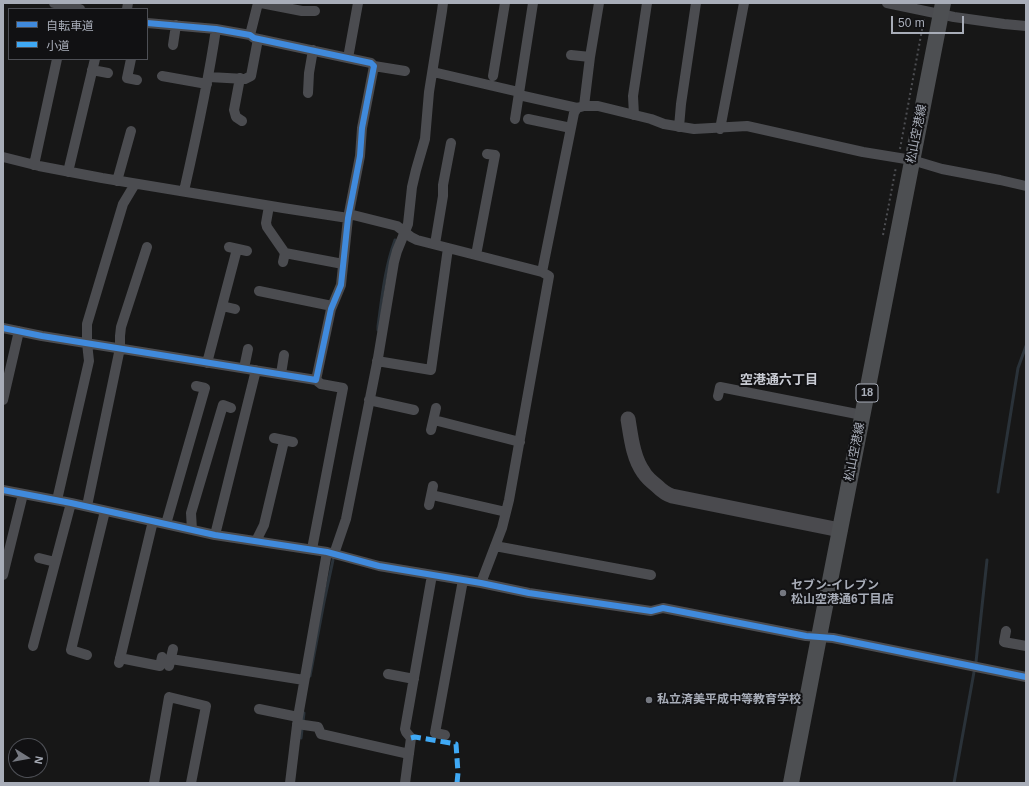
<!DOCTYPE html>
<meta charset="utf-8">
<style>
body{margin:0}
#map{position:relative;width:1029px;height:786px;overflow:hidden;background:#171717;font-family:Helvetica,"Noto Sans JP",sans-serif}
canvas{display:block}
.frame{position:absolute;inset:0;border:4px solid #a8adb8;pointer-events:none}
.legend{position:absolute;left:8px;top:8px;width:140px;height:52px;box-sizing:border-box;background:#111113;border:1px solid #4d4f55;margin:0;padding:5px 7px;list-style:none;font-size:12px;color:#a8adb8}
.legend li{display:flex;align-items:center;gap:8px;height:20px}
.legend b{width:20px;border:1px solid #4d4f55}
.north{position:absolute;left:8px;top:738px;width:40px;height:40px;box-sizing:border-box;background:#111113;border:1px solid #4d4f55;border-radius:50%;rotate:101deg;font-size:11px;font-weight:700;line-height:16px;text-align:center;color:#a8adb8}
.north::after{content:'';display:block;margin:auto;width:14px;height:18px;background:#757880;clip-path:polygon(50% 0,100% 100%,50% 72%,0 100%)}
.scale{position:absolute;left:891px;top:16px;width:73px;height:18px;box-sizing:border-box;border:2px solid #a8adb8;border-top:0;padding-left:5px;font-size:12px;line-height:14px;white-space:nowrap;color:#a8adb8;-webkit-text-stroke:3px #111113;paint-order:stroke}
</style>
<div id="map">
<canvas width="1029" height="786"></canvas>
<div class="frame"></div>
<ul class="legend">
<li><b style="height:5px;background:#408adc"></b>自転車道</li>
<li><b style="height:5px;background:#3fa9f5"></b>小道</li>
</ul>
<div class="north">N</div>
<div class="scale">50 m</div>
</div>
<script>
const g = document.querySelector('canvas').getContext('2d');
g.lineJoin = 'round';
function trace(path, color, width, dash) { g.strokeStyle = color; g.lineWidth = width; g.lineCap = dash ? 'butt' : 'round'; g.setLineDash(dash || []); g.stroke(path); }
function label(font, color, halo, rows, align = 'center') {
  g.font = font + ' Helvetica,"Noto Sans JP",sans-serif'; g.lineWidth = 4; g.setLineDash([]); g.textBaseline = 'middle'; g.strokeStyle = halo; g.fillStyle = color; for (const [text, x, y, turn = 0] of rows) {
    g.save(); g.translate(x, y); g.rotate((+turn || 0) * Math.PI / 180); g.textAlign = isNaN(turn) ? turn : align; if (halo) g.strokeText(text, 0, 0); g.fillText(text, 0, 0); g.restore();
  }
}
trace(new Path2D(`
 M378 330V326C382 297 385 267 395 240
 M998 492 1018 368 1026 346
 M976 662 987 560
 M310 676 324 602 333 560
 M301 738 304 713
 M954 783 974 672`), '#2a3239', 3);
trace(new Path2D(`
 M900 149 924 19
 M883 235 896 167`), '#4d4e52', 2, [2, 3]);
trace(new Path2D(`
 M54 3 80 9
 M261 3 302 11H315
 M887 3 954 17 1004 24 1026 26
 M127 9 128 3
 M250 35 258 3
 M173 45 176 25
 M571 55 590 57
 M348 58 358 3
 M131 59 127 78 137 80
 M374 66 405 71
 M92 70 108 73
 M433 72 519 92
 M162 76 207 84
 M493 76 505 3
 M209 77 245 79 251 76 258 39
 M240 78 234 110 236 117 242 121
 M308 93 309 73 313 50
 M519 95 577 108
 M584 106 590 57 599 3
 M634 115 633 96 647 3
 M515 119 533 3
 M528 119 571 128
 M679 127 681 104 696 3
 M720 129 744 3
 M3 157 39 166 102 178 283 208 348 218
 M34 165 57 59
 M68 172 95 59
 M117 181 131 131
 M184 191C196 138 208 84 216 29
 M269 206 266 223 267 227 285 253
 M349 214 397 226 411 237 417 240 542 272 549 276 509 500 502 528 481 583
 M435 244 443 196V185L451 143
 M229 247 247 251
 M476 255 495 155 487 154
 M283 262 285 253 343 264
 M542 272 574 113 577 108 584 106H598L651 119 664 124 694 129 747 126 863 152 912 160 942 169 1000 180 1026 186
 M259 291 332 306
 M222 306 235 309
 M3 328 42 336 316 380 331 309 341 285 348 218 360 156 362 128 374 66 371 63 254 38 250 35 216 29 147 23
 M377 361 431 370 448 248
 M207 363 237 249
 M244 368 248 349
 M281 374 284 355
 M718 396 720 387 862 415
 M3 400 19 331
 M369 400 414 410
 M434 420 520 442
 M431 430 436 408
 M274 438 293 442
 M3 490 71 503 215 535 327 552 379 566 481 583 529 593 651 611 663 608 806 636 833 638 1026 677
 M432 495 506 512
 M57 500 89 361 87 343V324L123 204 135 184
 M429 505 433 486
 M87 506 120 348V336L121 327 147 247
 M166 524 205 388 196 386
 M192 530 191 513 223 405 231 408
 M215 535 256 370
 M256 541 264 525 284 441
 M495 546 651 575
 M312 549 343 388 321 384 316 380
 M334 554 346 519 378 358 394 262 397 251 408 224 412 187 416 170 425 139 429 92 442 11 443 3
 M39 558 55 562
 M3 575 23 494
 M1006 631 1004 642 1026 646
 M33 646 71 503
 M87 655 71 650 105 511
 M120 658 160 666 162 657
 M171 659 304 680
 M119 663 153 521
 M169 666 173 649
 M388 674 414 679
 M259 709 298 717
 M297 724 318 727 321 734 409 754
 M445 735 435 733 463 580
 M154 783 169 697 206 706 191 783
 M290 783 298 717 327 552
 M405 783 411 738 406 732 405 729 432 575`), '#4b4c50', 10);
trace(new Path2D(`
 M628 419C631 437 633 458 644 473 647 478 652 482 657 486 662 491 666 494 672 496L840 530`), '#4a4a4e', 15);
trace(new Path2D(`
 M791 783 819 637 943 3`), '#4d4f52', 16);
trace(new Path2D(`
 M411 738 415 737 456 744 458 773 457 783`), '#3fa9f5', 5, [10, 5]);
trace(new Path2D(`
 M3 328 42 336 316 380 331 309 341 285 348 218 360 156 362 128 374 66 371 63 254 38 250 35 216 29 147 23
 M3 490 71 503 215 535 327 552 379 566 481 583 529 593 651 611 663 608 806 636 833 638 1026 677`), '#408adc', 6);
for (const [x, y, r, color] of [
 [783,593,4,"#757880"],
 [649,700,4,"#757880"]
]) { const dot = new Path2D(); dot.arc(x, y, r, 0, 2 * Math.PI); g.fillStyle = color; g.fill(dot); trace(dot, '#111113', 1.5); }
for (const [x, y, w] of [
 [867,393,22]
]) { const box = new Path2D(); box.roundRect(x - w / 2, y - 9, w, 18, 3); g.fillStyle = '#111113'; g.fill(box); trace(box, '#a8adb8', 1); }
label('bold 11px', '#a8adb8', null, [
 ["18",867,393]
]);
label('12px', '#a8adb8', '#111113', [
 ["松山空港線",917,134,-79],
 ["松山空港線",855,452,-79]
]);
label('bold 12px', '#a8adb8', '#111113', [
 ["セブン-イレブン",791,586],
 ["松山空港通6丁目店",791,600],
 ["私立済美平成中等教育学校",657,700]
], 'left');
label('bold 13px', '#c9ccd4', '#111113', [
 ["空港通六丁目",779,380]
]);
</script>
